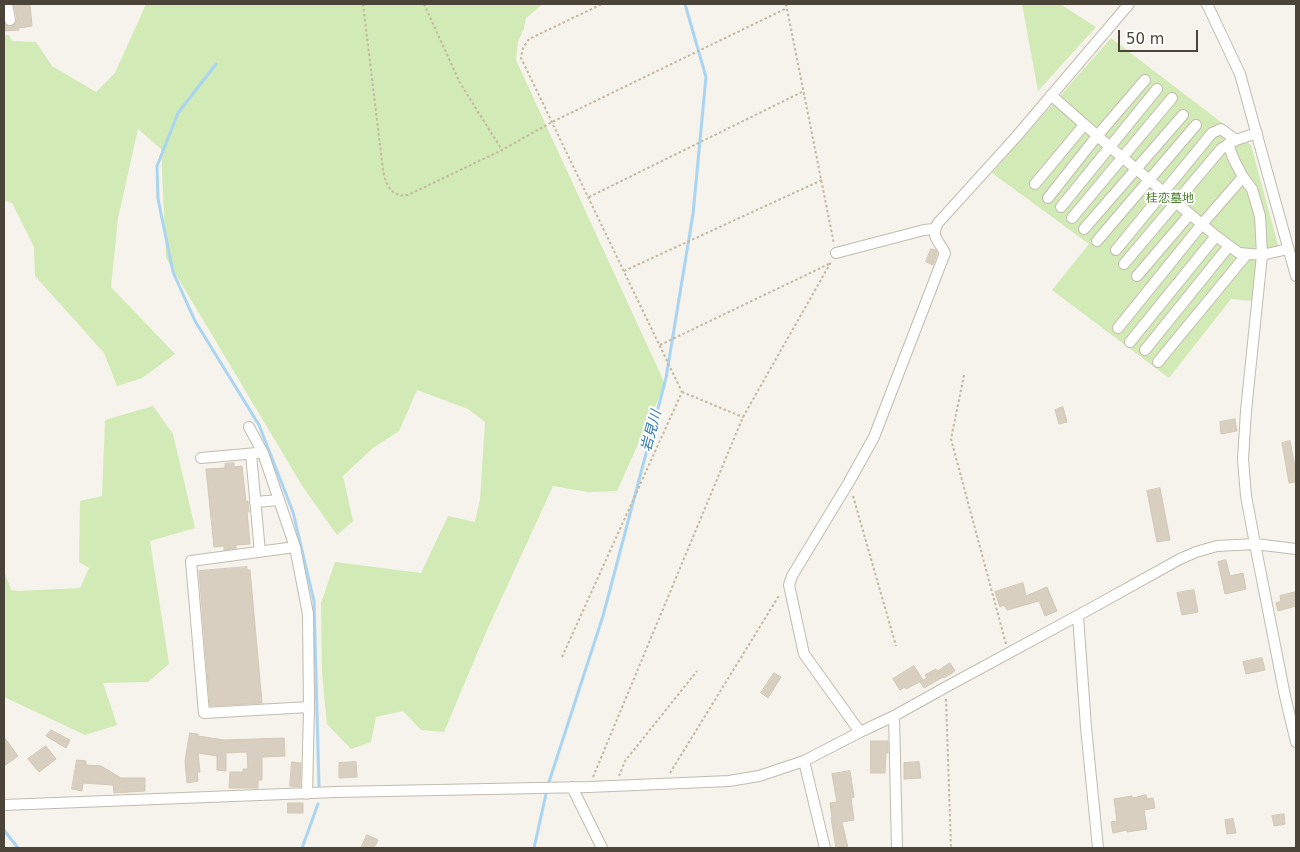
<!DOCTYPE html>
<meta charset="utf-8">
<style>
body{margin:0}
#map{position:relative;width:1300px;height:852px;overflow:hidden;background:#f6f3ec;font-family:"DejaVu Sans",sans-serif}
canvas{display:block}
.frame{position:absolute;inset:0;border:5px solid #4b4439;pointer-events:none}
.scale{position:absolute;left:1118px;top:30px;width:80px;height:22px;box-sizing:border-box;border:2px solid #4b4439;border-top:0;padding-left:6px;font-size:15px;line-height:18px;white-space:nowrap;color:#4b4439;-webkit-text-stroke:4px #fff;paint-order:stroke}
</style>
<div id="map">
<canvas width="1300" height="852"></canvas>
<div class="frame"></div>
<div class="scale">50 m</div>
</div>
<script>
const g = document.querySelector('canvas').getContext('2d');
g.lineJoin = 'round';
function fillPath(path, color) { g.fillStyle = color; g.fill(path, 'evenodd'); }
function trace(path, color, width, dash) { g.strokeStyle = color; g.lineWidth = width; g.lineCap = dash ? 'butt' : 'round'; g.setLineDash(dash || []); g.stroke(path); }
function label(font, color, halo, rows, align = 'center') {
  g.font = font + ' "DejaVu Sans","Noto Sans JP",sans-serif'; g.lineWidth = 4; g.setLineDash([]); g.textBaseline = 'middle'; g.strokeStyle = halo; g.fillStyle = color; for (const [text, x, y, turn = 0] of rows) {
    g.save(); g.translate(x, y); g.rotate((+turn || 0) * Math.PI / 180); g.textAlign = isNaN(turn) ? turn : align; if (halo) g.strokeText(text, 0, 0); g.fillText(text, 0, 0); g.restore();
  }
}
fillPath(new Path2D(`
 M146 4H543L526 18 524 28 518 42 516 60 665 384 617 491 588 492 553 486 487 630 444 732 421 730 403 711 376 717 371 742 351 749 327 724 322 673 321 603 335 562 421 573 448 516 475 522 480 499 485 422 468 409 417 390 399 431 373 448 343 476 353 521 337 535 303 487 166 258 161 149 138 129 118 218 111 287 175 354 142 378 117 386 104 353 35 276 34 247 12 203 4 200V35H9L12 41 36 42 52 66 96 92 115 73Z
 M1022 4H1064L1063 6 1096 27 1038 91Z
 M1111 38 1251 145 1281 256 1256 263 1252 301 1231 299 1169 378 1052 290 1089 244 992 173Z
 M153 406 173 434 195 528 150 541 169 664 148 682 103 683 117 725 85 735 4 697V571L11 590 18 591 80 588 89 568 79 562 80 501 102 496 105 420Z`), '#d2eab5');
trace(new Path2D(`
 M216 64 178 113 157 166 158 199 173 272 195 321 259 425 293 512 314 601 319 786
 M4 830 18 848
 M302 848 318 804
 M534 848 548 785 603 616 666 378 693 214 706 77 685 4`), '#a9d4f2', 3);
const building = new Path2D(`
 M14 4H30L32 26 18 28 19 30 4 31V22L7 26 11 27 14 25 16 23 17 19Z
 M931 249 936 250 937 254 933 265 926 262Z
 M1063 407 1067 422 1059 424 1055 410Z
 M1235 419 1237 431 1221 434 1220 422Z
 M1290 441 1295 467 1296 466V482L1289 483 1282 443Z
 M234 463V467L242 466 246 502 248 501 249 512H247L250 544 236 545V548L224 550V546L214 547 206 469 225 468V464Z
 M1160 488 1170 540 1157 542 1147 491Z
 M1226 560 1230 576 1243 573 1246 589 1225 594 1218 562Z
 M247 567V570H250L262 703 210 706 199 571Z
 M1023 583 1026 596 1047 587 1057 611 1045 616 1039 601 1007 610 1004 605 1000 607 995 592Z
 M1194 590 1198 612 1182 615 1177 593Z
 M1296 592V606L1278 611 1276 603 1281 601 1280 596Z
 M1262 658 1265 670 1246 674 1243 662Z
 M950 663 955 671 944 678 943 677 924 688 920 682 927 678 925 675 936 669 937 671Z
 M914 666 923 680 906 689 905 687 900 690 893 679Z
 M774 673 781 677 768 698 761 693Z
 M51 730 70 740 66 748 46 736Z
 M190 733 198 734V736L224 740 284 738 285 756 262 757V780H258V788H229L230 772H243V769H248L247 752 226 753V771L217 770V756L198 753 200 772H197L198 781 187 783 185 762Z
 M4 737 18 756 4 766Z
 M871 741H888V753H886L885 773H871Z
 M46 746 56 759 39 772 28 759Z
 M77 760 86 761V765L101 766 121 778H145V791L114 793 113 785 83 783 82 791 72 789Z
 M292 762 301 763 300 787 290 786Z
 M356 762 357 777 339 778V763Z
 M919 762 921 778 904 779V763Z
 M850 771 854 797 851 798 854 820 842 822 848 848H836L831 818H832L830 803 837 802 832 774Z
 M1146 795 1147 799 1153 798 1155 808 1144 810 1147 829 1127 832V830L1113 833 1111 822 1117 821 1114 799 1132 796V798Z
 M288 803H303V813H288Z
 M1284 814 1285 824 1274 826 1272 816Z
 M1233 819 1236 833 1227 834 1225 820Z
 M367 835 378 840 374 848H361Z`);
fillPath(building, '#d8cfc1');
trace(building, '#d3c7b4', 1);
const minor = new Path2D(`
 M7 4 10 20
 M1207 4 1240 74 1296 276
 M1051 95 1110 147 1216 236 1239 253 1262 255 1288 249
 M1228 144 1234 160 1243 177 1252 189 1260 216 1262 255 1246 411 1243 459 1246 496 1255 544 1285 696 1296 742
 M1035 184 1084 125
 M1048 198 1097 136 1145 80
 M1061 207 1157 89
 M1072 218 1172 98
 M1084 229 1183 115
 M1097 241 1196 125
 M1116 250 1212 133 1221 129 1236 140
 M836 253 924 230 934 229
 M1124 264 1221 149 1236 140 1257 133
 M1137 276 1190 214
 M1118 328 1202 224 1243 177
 M1130 342 1216 236
 M1145 350 1229 246
 M1158 362 1247 254
 M249 427 263 453 295 547 308 614 309 707 307 794
 M251 454 260 552
 M201 458 257 453
 M255 502 279 500
 M295 547 191 561 204 713 309 707
 M1078 616 1086 727 1098 848
 M894 716 897 848
 M860 732 804 654 789 585 792 576 849 482 874 437 945 253C939 241 930 236 938 223L1016 137 1129 4
 M804 761 825 848
 M572 787 602 848
 M4 805 336 792 589 787 729 781 759 776 804 761 860 732 894 716 946 687 1088 610 1180 559 1196 552 1217 546 1255 544 1296 549`);
trace(minor, '#c2bbae', 12);
trace(new Path2D(`
 M363 4 383 170C385 184 392 198 408 195L502 150 552 122 787 8
 M424 4 460 83 502 150
 M786 4 834 244
 M589 197 804 91
 M624 271 822 180
 M660 345 831 263
 M964 375 951 439 1006 644
 M682 392 743 417
 M853 496 896 646
 M562 657 682 392 521 58 523 48 529 39 602 4
 M946 699 951 848
 M670 773 780 594
 M619 776 625 761 697 671
 M593 777 743 417 831 262`), '#c4b79f', 2, [2.5, 2.5]);
trace(minor, '#fff', 10);
label('12px', '#4a7f2a', '#fff', [
 ["桂恋墓地",1170,199]
]);
label('italic 14px', '#2e7ab2', '#fff', [
 ["岩見川",652,431,-75]
]);
</script>
